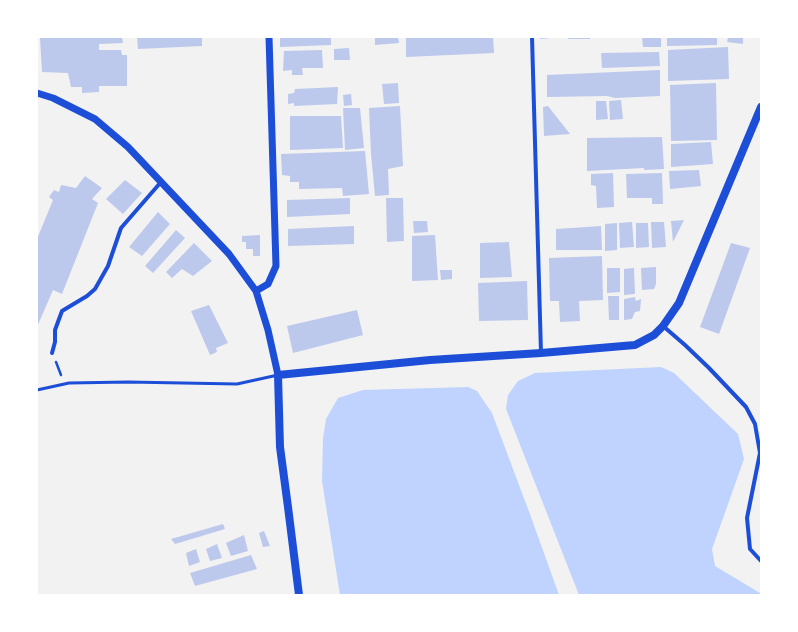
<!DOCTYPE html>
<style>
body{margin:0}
#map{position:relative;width:798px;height:632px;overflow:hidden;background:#f2f2f2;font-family:Barlow,sans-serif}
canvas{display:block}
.frame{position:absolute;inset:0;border:38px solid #fff;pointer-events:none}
</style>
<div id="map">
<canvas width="798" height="632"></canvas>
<div class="frame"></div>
</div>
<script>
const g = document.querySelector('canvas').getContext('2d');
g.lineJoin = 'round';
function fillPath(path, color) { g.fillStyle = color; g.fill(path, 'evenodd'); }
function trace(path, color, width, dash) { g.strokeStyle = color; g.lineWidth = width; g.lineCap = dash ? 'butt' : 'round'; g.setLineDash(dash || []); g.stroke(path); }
fillPath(new Path2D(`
 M661 367 674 373 738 434 744 459 727 507 712 549 715 566 760 593V595H579L506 409 508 395 518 381 535 373Z
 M468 387 477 391 492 413 531 517 559 595H340L322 481 323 438 326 419 338 398 363 390Z`), '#bfd3fe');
fillPath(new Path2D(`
 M54 37H122L123 43 99 44V50H121L122 55H127V86H99V92L82 93V87H71L68 73 42 72 40 38Z
 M137 37H202V46L138 49Z
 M280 37H331V45L280 47Z
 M375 37H398L399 43 375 45Z
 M406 37H493L494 53 406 57Z
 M540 37H551V38L540 39Z
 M568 37H590V39H568Z
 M593 37H608V38H593Z
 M642 37H661V47H643Z
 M667 37H717V45L667 46Z
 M728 37H743V44L727 42Z
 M728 47 729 79 668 81V50Z
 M349 48 350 60H334V49Z
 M322 50 323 68H302L303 75H292V70L283 71 284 51Z
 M659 52 660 66 602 68 601 53Z
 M660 70V96L615 98 607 96 547 97V75Z
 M398 83 399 103 384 104 382 84Z
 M716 83 717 140 671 141 670 85Z
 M338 87 337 104 294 106V103L288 104V94L294 93 295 89Z
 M351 94 352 105 344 106 343 95Z
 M621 100 623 119 610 120 609 101Z
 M596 101H606L608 119 596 120Z
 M400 106 403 166 388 169 389 195 375 196 371 154 369 108Z
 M548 106 570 134 544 136 543 107Z
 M343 108H360L364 148 345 150Z
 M290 116H341L343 148 290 150Z
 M662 137 664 169 644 170V168L587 171V138Z
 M711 142 713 164 671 167V144Z
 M365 151 369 194 343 196 342 188 299 189V182H290V176L282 175 281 154Z
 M699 170 701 186 670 189 669 171Z
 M613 173 614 207 597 208 596 186 591 185V174Z
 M662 173 663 204H652V198H627L626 174Z
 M85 176 102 188 92 199 98 203 62 294 53 290 37 327V239L53 200 49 197 54 190 59 192 61 185 76 188Z
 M125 180 142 193 123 214 106 199Z
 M350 198V214L287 217V200Z
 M386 198H403L404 241 387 242Z
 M158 212 170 224 142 256 129 247Z
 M684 220 673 242 671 221Z
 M413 221H427L428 232 414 233Z
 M632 222 634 247 620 248 619 223Z
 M651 222H664L666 247 652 248Z
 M617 223V250L605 251V224Z
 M636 223H648L649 247 636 248Z
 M354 226V244L288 246V229Z
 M601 226 602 250H556V229Z
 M176 230 185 238 153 273 145 266Z
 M260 235V256H253V249H246V242H242V236Z
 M435 235 438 280 412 281V236Z
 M509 242 512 277 480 278V243Z
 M194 243 212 261 193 276 182 269 172 278 166 272Z
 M731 243 750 248 719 334 700 327Z
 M602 256 603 300 579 301 580 321 560 322 559 301H550L549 258Z
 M656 267V284L654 289 642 290 641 268Z
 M607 268H620V292L607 293Z
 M634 268 635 294 624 295V269Z
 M440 270H452V279L441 280Z
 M527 281 528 320 479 321 478 283Z
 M608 296H619V320H609Z
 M635 297 636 301 641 299 640 311 635 312 632 319 624 320V299Z
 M209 305 228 343 216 348 217 352 210 355 191 311Z
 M357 310 363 335 293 353 287 326Z
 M223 524 225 529 175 544 171 539Z
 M264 531 270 546 263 547 259 533Z
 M244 535 248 551 231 556 226 543Z
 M217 544 222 558 210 561 206 549Z
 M196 549 200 562 189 566 186 553Z
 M251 555 257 569 195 586 190 573Z`), '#bdc9ec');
trace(new Path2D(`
 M56 362 61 375`), '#1d4ed8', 2.5);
trace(new Path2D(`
 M37 390 69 383 128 382 237 384 278 375`), '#1d4ed8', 3);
trace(new Path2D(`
 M532 37 541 353
 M663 326 685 345 709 368 746 407 755 424 760 453 747 518 750 549 761 561
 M52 353 55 342V330L62 311 87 296 95 289 108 266 121 228 161 182`), '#1d4ed8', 4);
trace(new Path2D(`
 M37 93 53 98 95 119 128 147 229 254 256 291 268 330 278 375
 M256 291 268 284 276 266 269 37`), '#1d4ed8', 7);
trace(new Path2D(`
 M299 595 288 507 280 447 278 375 430 360 541 353 635 345 654 335 663 326 679 303 761 107`), '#1d4ed8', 8);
</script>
